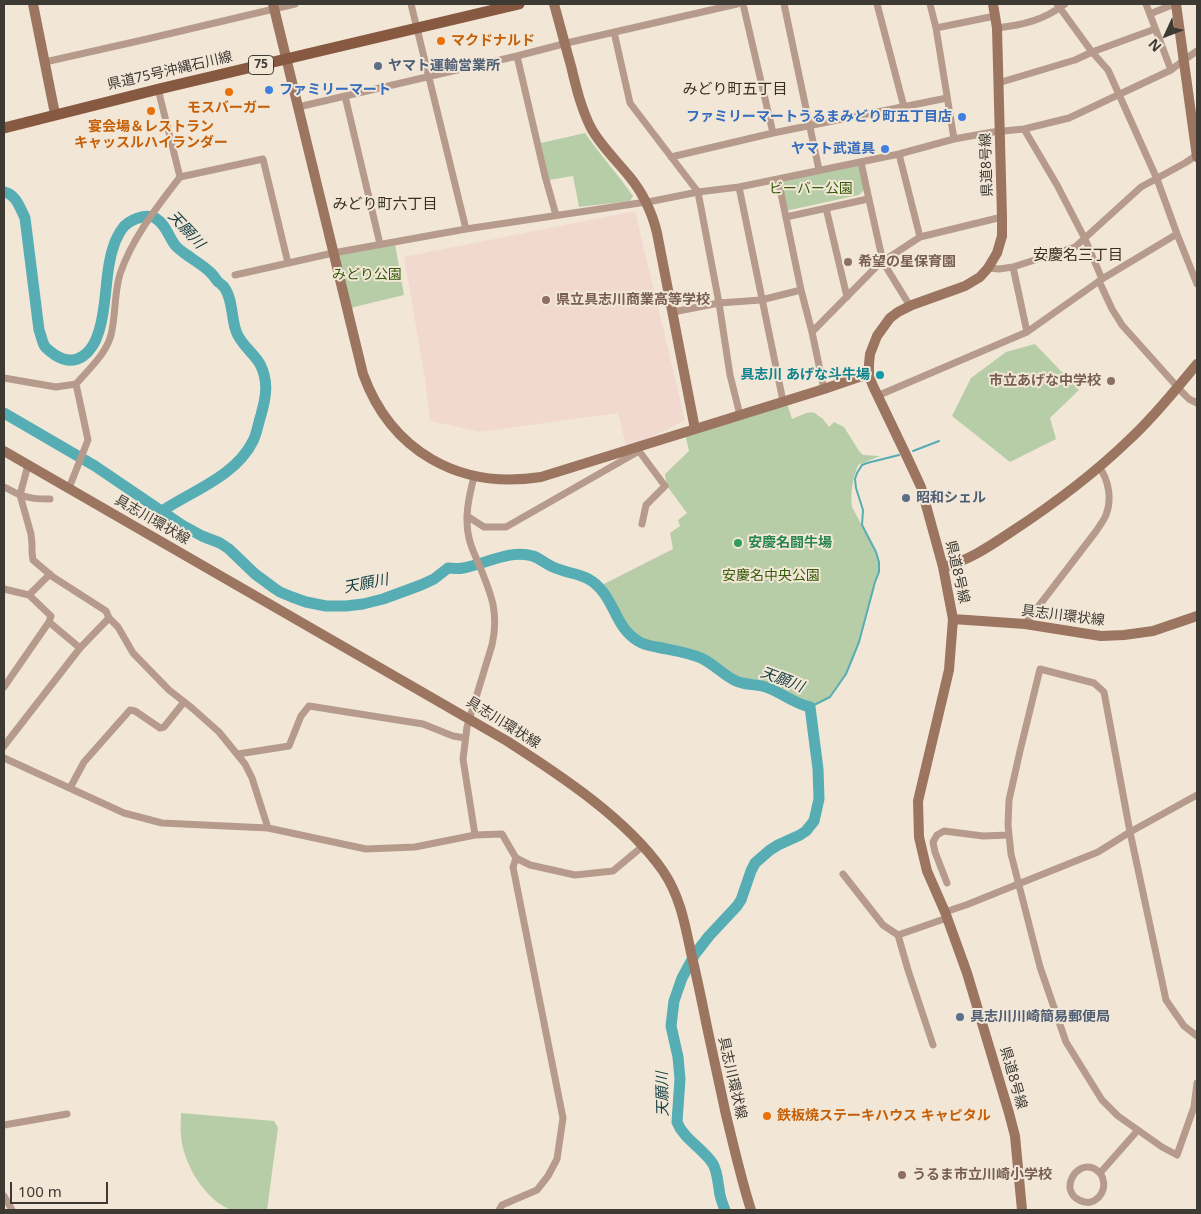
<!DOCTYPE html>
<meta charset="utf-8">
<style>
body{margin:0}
#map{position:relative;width:1201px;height:1214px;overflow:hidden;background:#f2e7d7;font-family:"Noto Sans",sans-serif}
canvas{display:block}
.frame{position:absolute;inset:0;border:5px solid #3d3933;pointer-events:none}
.north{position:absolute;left:1141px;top:10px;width:50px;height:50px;-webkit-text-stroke:4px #f2e7d7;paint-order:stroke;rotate:227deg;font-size:14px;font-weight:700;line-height:20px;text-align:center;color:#3d3933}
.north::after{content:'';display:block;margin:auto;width:18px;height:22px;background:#3d3933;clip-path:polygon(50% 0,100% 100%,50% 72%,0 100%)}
.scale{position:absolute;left:10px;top:1182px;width:98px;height:22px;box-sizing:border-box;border:2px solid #3d3933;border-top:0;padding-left:6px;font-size:15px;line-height:18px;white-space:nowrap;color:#3d3933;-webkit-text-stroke:4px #f2e7d7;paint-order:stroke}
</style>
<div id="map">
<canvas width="1201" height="1214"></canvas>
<div class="frame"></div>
<div class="north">N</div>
<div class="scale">100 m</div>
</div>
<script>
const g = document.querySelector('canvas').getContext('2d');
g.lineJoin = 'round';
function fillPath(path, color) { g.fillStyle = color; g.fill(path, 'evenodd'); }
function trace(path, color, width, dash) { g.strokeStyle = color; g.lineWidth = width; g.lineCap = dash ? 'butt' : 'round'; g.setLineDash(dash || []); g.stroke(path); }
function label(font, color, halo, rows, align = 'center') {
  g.font = font + ' "Noto Sans","Noto Sans JP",sans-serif'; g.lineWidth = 4; g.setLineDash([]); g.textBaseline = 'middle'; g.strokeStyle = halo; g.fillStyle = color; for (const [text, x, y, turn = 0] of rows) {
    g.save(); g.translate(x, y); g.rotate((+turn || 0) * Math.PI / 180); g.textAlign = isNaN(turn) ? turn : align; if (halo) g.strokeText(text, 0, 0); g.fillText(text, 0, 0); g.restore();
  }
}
fillPath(new Path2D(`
 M635 211 685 420 627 450 618 413 480 432 430 421 425 380 404 257Z`), '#f2d9d0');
fillPath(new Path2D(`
 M585 133C600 155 618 174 633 196L630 201 579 207 573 176 549 180 541 143Z
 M858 162 864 190 859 195 785 211 778 179Z
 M395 244 404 295 354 307 348 313 333 253Z
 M1035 344 1079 390 1050 418 1056 439 1010 462 952 416 971 378 1006 352Z
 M786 400 792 419C798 417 809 410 815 413 817 415 820 417 822 418L829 427 834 422 844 427 859 451 863 455 880 456 858 465C853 478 850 493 852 507L876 552 879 562V572L875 583 859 642 846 674 830 697 810 707 801 705 789 698 762 686 747 685 735 681 710 662 690 654 647 645 639 642 623 627 617 617 609 602 598 587 673 549 670 533 680 526 678 520 687 513 667 486 665 474 689 451 685 434Z
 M181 1113 274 1121 278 1128 267 1210C258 1210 239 1212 232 1210 205 1201 183 1163 181 1136 180 1129 181 1121 181 1113Z`), '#b7cda7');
trace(new Path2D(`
 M913 451 939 441
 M810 707 830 697 846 674 859 642 875 582 879 572V562L876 552 862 525 863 510 856 488 855 479 857 473 862 465 867 463 899 455`), '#56adb4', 2);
trace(new Path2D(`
 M4 192C16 194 20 208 25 218L39 330C41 335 42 341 44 345 46 349 51 352 55 355 77 369 93 352 99 331 108 302 104 271 115 242 117 238 119 233 122 229 128 220 146 213 155 218 165 223 169 237 175 245 178 249 183 252 187 255 195 261 204 266 211 273 214 276 216 279 218 282 219 282 223 286 224 287 233 299 231 317 236 331 240 344 253 352 260 364 269 382 266 397 261 415 258 424 257 433 253 441 236 476 192 491 162 511
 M4 413 95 466 182 525 202 536 220 543 229 549 255 574 274 588 280 592 292 597 306 602 326 606H346L363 604 383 599 421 585 434 579 448 568C453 568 458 569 463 568 486 564 510 549 533 556 541 559 546 564 553 567 573 576 588 572 603 592 616 609 619 630 638 641 644 645 651 646 657 647 671 650 687 652 701 658 714 664 723 675 736 681 745 685 753 684 762 686 779 690 793 704 810 707L818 769 819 799 814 821 806 831 800 835 778 845 770 850 755 863 751 871 741 900 737 906 709 936 695 954 682 978 674 1001 671 1026 678 1057 680 1079 677 1122C684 1140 703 1148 713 1164 718 1173 718 1185 720 1195 721 1200 723 1205 725 1210`), '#56adb4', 11);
trace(new Path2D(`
 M411 4 466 229
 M743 4 773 133
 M784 4 819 170
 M877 4 904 107
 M930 4 936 28 954 139
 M1057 4 1092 52 1108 70 1157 179 1177 234 1197 284
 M1146 4 1171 70
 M1150 14 1174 4
 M936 28 995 16
 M997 28C1023 25 1044 20 1065 4
 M614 32 630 103 698 192 719 303 730 375 740 415
 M517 56 545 176 556 215
 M45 62 147 39 295 4
 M998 83 1075 60 1092 52 1155 29
 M159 89 160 97 180 177
 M345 96 380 244
 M298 107 517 56 571 42 737 4
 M1024 129 1057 185 1085 239 1102 279
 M899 154 920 237
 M671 157 773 133 947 98
 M861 162 868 195 883 262 910 306
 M778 179 801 290 812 332 824 389
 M739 187 783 401
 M826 208 847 297
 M786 217 868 199
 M1013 267 1027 332
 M988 268 999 269 1013 267 1075 247 1141 187 1185 163 1197 155
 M235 275 333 253 466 229 653 201 698 192 739 187 899 154 954 139 993 132 1024 129 1069 118 1171 70 1184 60 1197 51
 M1099 281 1112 309 1122 325 1181 391 1189 399 1197 403
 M673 312 719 303 761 300 801 290
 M812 332 878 265 891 256 920 237 1002 217
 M4 378 56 387 76 384C89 369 106 354 111 335 116 315 114 293 120 274 132 238 157 207 180 177L263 159 288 263
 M877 396 1027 332 1102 279 1177 234
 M639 451 665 486 646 505 642 524
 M28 465 20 495 31 534 32 544V552L33 560 53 577 106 611 109 618 118 627 133 653 169 690 192 708 219 732 245 764 252 778 268 828
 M474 477C469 496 464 518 469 538 471 548 476 557 480 567 492 596 499 614 492 645L467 727 463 759 475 835
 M4 487C9 489 13 492 18 494 29 499 39 499 50 499
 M69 488 88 440 76 384
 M467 516 484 527H506L639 451 638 447
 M4 589 29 595 50 574
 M49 622 80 648
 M1025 624 1097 530C1100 525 1104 520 1106 515 1112 500 1109 480 1099 467
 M4 687 49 622 51 616 29 595
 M4 746 80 648 109 618
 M238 754 289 746 301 716 309 706 423 724 453 736 465 738
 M4 758 124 813 162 823 268 828 366 849 415 847 475 835 502 834 516 858 530 865 575 875 613 871 643 846
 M70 788 84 762 130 710 135 711 160 728 164 727 184 702
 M843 874 883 925 898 935 908 970 933 1045
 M947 883 935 852 933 842 937 835 944 831 983 836 1009 835
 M945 912 966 905 1098 852 1130 832 1197 795
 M898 935 947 918
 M1197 1036 1184 1026 1166 1000 1130 832 1104 692 1094 683 1040 669 1020 751 1009 800 1008 825 1011 854 1040 967 1066 1042 1102 1100 1118 1116 1162 1147 1177 1155 1194 1107 1197 1083
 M4 1125 67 1114
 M1100 1173C1099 1172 1094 1168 1093 1168 1076 1161 1059 1190 1079 1200 1083 1202 1087 1203 1091 1202 1100 1199 1106 1189 1103 1180 1103 1177 1101 1175 1100 1173L1138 1130
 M4 1196 12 1210
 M499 1210 502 1205 537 1190 548 1176 557 1159 563 1118 513 867 516 858`), '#b69b8d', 7);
trace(new Path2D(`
 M33 4 55 114
 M273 4 363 374C391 451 459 490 541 477L824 389 859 377 869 376
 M554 4C560 25 565 45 571 66 576 87 581 108 591 128 601 146 616 160 629 176 643 193 652 212 657 233L695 429
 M993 4 997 28 1002 217V236L997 253 988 268 980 277 965 286 912 305 898 312 890 318 877 336 870 354 869 364V376L873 386 908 459 921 487 943 567 953 619 949 670 918 801 919 837 927 871 945 912 967 973 1009 1113 1015 1136 1022 1210
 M1176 4 1197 157
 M4 451 507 741C560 775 627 819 663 871 680 896 685 924 691 953 697 977 702 1002 707 1027 713 1056 720 1086 726 1115 734 1147 741 1179 751 1210
 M943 567C968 561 990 546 1011 532 1054 504 1094 474 1131 438 1155 416 1176 389 1197 364
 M953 619 1025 624 1101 636 1124 635 1153 631 1197 616`), '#9c7561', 10);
trace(new Path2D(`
 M4 128 159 89 519 4`), '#885941', 11);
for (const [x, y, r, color] of [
 [441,41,5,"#e8710a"],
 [378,66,5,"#5c6f8a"],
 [269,90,5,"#3f7fe0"],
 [229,92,5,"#e8710a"],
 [151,111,5,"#e8710a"],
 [962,117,5,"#3f7fe0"],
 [885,149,5,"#3f7fe0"],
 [848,262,5,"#8d6e63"],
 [546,300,5,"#8d6e63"],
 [880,375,5,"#0f9aa8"],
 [1111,381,5,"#8d6e63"],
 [906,498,5,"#5c6f8a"],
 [738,543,5,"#2e9e5b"],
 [960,1017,5,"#5c6f8a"],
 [767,1116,5,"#e8710a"],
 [902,1175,5,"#8d6e63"]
]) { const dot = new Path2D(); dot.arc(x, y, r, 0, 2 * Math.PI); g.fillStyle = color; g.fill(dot); trace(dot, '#f2e7d7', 2); }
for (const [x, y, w] of [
 [261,65,25]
]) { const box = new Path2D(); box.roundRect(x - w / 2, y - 9.5, w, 19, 4); g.fillStyle = '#f2e7d7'; g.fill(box); trace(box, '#3d3933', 1); }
label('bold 12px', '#3d3933', null, [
 ["75",261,65]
]);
label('bold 14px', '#c56008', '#f2e7d7', [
 ["マクドナルド",451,41],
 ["モスバーガー",229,108,"center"],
 ["宴会場＆レストラン",151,127,"center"],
 ["キャッスルハイランダー",151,143,"center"],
 ["鉄板焼ステーキハウス キャピタル",777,1116]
], 'left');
label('bold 14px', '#4e5e75', '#f2e7d7', [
 ["ヤマト運輸営業所",388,66],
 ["昭和シェル",916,498],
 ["具志川川崎簡易郵便局",970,1017]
], 'left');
label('14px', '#3d3933', '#f2e7d7', [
 ["県道75号沖縄石川線",170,71,-13],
 ["県道8号線",987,165,-92],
 ["具志川環状線",152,520,30],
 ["県道8号線",957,572,77],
 ["具志川環状線",1063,616,7],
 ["具志川環状線",503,723,32],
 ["具志川環状線",732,1078,77],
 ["県道8号線",1013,1078,74]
]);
label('bold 14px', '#366cbe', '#f2e7d7', [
 ["ファミリーマート",279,90,"left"],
 ["ファミリーマートうるまみどり町五丁目店",952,117],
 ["ヤマト武道具",875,149]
], 'right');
label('14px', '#365c0a', '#f2e7d7', [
 ["ビーバー公園",811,189],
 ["みどり公園",367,275],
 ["安慶名中央公園",771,576]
]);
label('bold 14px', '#785e54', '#f2e7d7', [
 ["希望の星保育園",858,262],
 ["県立具志川商業高等学校",556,300],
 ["市立あげな中学校",1101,381,"right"],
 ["うるま市立川崎小学校",912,1175]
], 'left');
label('bold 14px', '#0d838f', '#f2e7d7', [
 ["具志川 あげな斗牛場",870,375]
], 'right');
label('bold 14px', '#27864d', '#f2e7d7', [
 ["安慶名闘牛場",748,543]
], 'left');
label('15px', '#372f22', '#f2e7d7', [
 ["みどり町五丁目",735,90],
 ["みどり町六丁目",385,205],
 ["安慶名三丁目",1078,256]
]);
label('italic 15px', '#184144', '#f2e7d7', [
 ["天願川",186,230,47],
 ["天願川",366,584,-11],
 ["天願川",782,680,21],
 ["天願川",663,1094,-91]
]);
</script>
